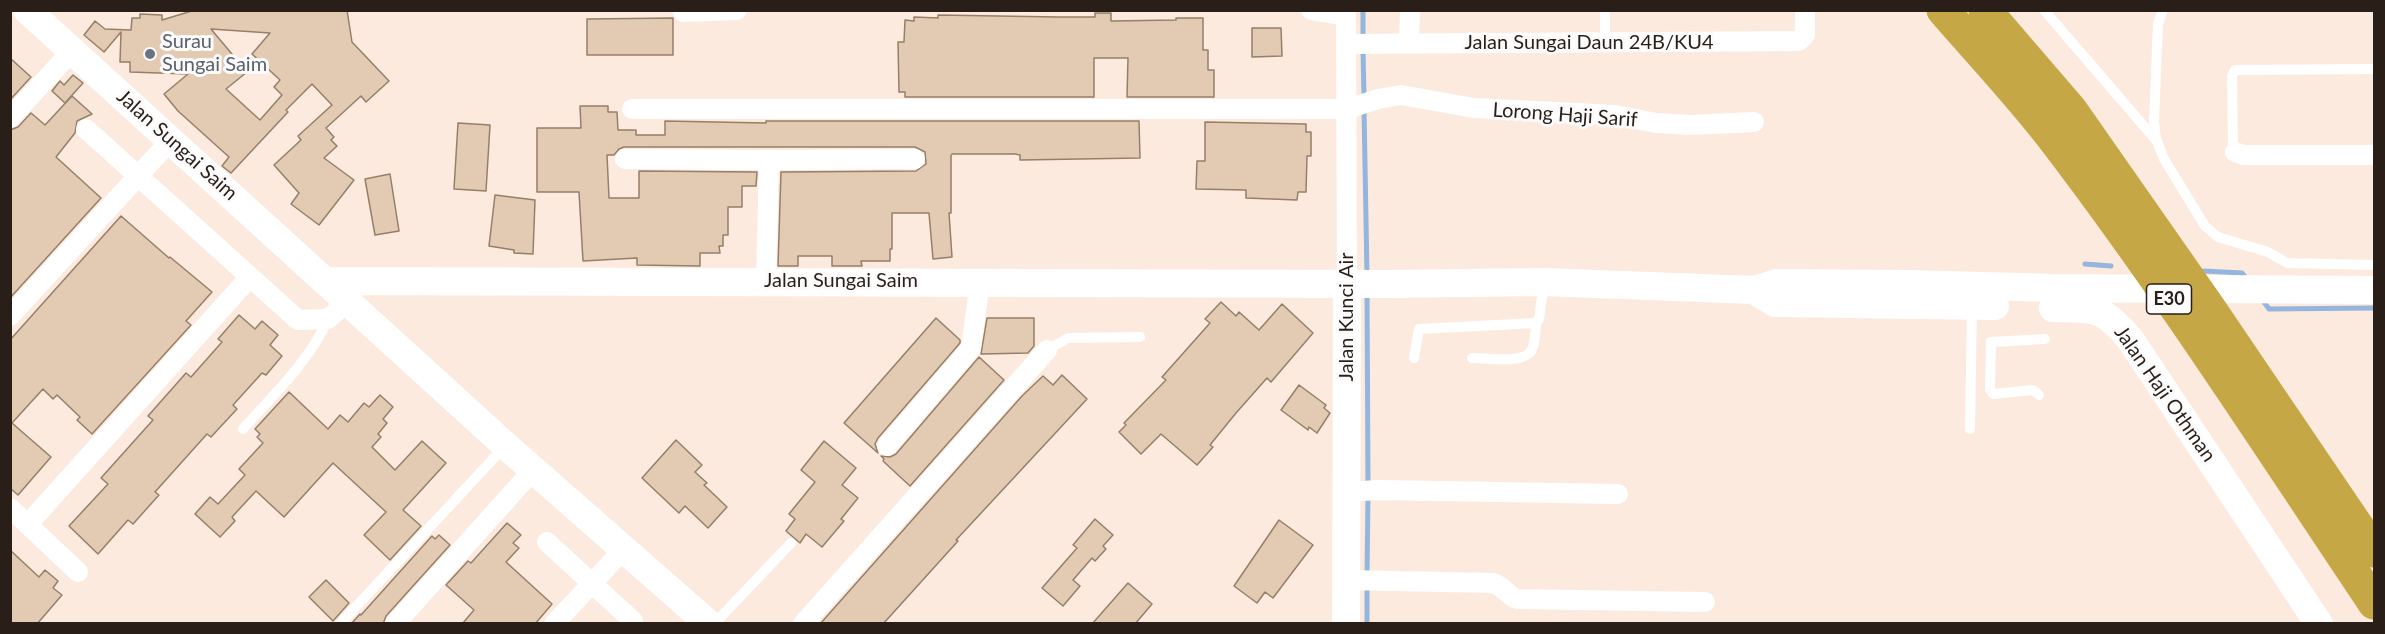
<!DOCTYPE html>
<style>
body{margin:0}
#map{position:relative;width:2385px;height:634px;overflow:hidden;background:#fceade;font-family:Lato,sans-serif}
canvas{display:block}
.frame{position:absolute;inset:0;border:12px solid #291f18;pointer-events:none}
</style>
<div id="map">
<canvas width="2385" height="634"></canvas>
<div class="frame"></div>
</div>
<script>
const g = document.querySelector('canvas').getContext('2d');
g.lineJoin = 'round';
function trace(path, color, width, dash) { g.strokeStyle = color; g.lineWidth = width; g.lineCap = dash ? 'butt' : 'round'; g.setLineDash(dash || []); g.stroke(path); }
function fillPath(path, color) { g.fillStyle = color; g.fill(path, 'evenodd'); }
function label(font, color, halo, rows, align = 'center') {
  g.font = font + ' Lato,sans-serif'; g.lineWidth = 6; g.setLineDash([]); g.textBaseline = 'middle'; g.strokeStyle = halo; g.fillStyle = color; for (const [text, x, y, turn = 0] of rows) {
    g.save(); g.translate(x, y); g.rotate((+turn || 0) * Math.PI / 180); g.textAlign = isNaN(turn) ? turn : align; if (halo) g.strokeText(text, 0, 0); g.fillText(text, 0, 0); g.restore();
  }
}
trace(new Path2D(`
 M1363 10V39
 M1363 48 1364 99
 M1364 108 1367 276
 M2085 264 2111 266
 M2204 271 2242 273 2247 279
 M1367 291 1368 486
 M2261 298 2269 309 2374 308
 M1367 576 1368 495
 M1367 585V624`), '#94b5dd', 5);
const building = new Path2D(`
 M195 10H347L352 42 389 81 366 102 361 96 326 128 334 137 331 140 337 146 324 158 354 180 319 225 291 204 299 193 274 165 301 140 298 136 332 105 312 84 286 110 288 112 231 173 222 166 229 157 178 111 164 94 188 74 130 72V62H120L121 32 104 52 84 35 95 21 105 29 131 30 132 18H140V14L162 15V20ZM211 29 270 33 252 54 280 80 274 87 282 95 260 120 226 89 247 72Z
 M1095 13H1111V21L1176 20V18H1203V50H1208V70H1214V97H1127L1128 58H1094V97H905V92H899L898 42H904L905 20 914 21V17L938 18V15L1058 17H1095Z
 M673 18V55H587V19Z
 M1252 28H1281L1282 56 1252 57Z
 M10 58 31 77 10 100Z
 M73 75 83 83 65 103 52 91 60 81 64 85Z
 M72 96 92 114 77 121 75 133 56 157 101 198 10 298V130L18 127 31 113 45 125Z
 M580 106H608V112H617L618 130H636V135H665V121L766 123V121H1139L1140 158 1020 160V155L1015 154H952L951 156V213H949L952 257 933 259 929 213H892V249H890V261H861L862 266H832V256H798V266H778L781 172 916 171 926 164 925 152 915 147H624L619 149 614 155H607L609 198H639V171L757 172 756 186H742V207H728V235H723V246H719L720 253H700V266L637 265V258L583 261 579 192H537V128H581Z
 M1205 122 1306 124V132H1311V156H1307L1306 192H1298L1297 200 1246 198V190L1196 189 1197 161H1205Z
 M458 123 490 125 486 191 454 189Z
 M390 174 399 231 375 235 365 179Z
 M495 195 535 200 533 254 514 253V250L489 246Z
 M121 216 169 258 170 257 212 292 186 321 191 325 92 434 77 420 80 417 57 395 53 399 43 389 12 423 51 457 18 495 10 488V340Z
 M1221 302 1236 316 1239 312 1259 330 1282 304 1313 333 1271 382 1267 378 1236 413 1210 445 1213 447 1197 465 1161 434 1141 454 1119 432 1126 425 1124 423 1166 380 1162 377 1210 323 1205 319Z
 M239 315 255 329 262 321 278 335 270 345 282 356 266 375 262 373 233 405 237 409 211 437 207 434 155 492 159 495 133 524 128 520 98 554 69 526 108 484 101 478 153 420 148 416 186 373 191 377 222 342 218 339Z
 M936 318 960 340V343L878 438 875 444 878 453 844 423Z
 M987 318H1034V346L1028 353 981 354Z
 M979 357 1004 380 910 486 883 461 884 459 881 456 890 457 896 454Z
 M1062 375 1087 399 956 540 958 541 883 624H820L1022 396 1043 376 1053 385Z
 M1299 385 1326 405 1324 408 1330 413 1317 433 1309 427 1308 430 1281 410Z
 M289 392 328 429 340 415 348 422 364 403 369 407 380 395 393 407 383 419 387 423 378 434 381 437 372 447 395 470 422 441 446 463 403 510 421 526 390 560 364 535 386 512 333 463 284 517 256 491 232 517 235 521 220 537 195 514 210 497 218 504 245 475 239 469 263 443 257 437 260 434 255 429Z
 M676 440 702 465 695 472 707 483 704 485 727 507 708 528 685 506 679 513 642 478Z
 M824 441 856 468 842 485 858 498 841 519 844 521 822 547 806 534 800 543 786 531 795 519 789 514 815 482 801 470Z
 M1095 519 1113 535 1103 546 1106 549 1095 561 1092 558 1073 580 1080 586 1063 606 1042 588 1077 548 1073 545Z
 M1279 520 1313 545 1273 598 1265 592 1257 603 1234 586Z
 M507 523 521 535 513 543 519 548 506 562 552 604 535 624H462L474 610 446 585 468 561 471 563Z
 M439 535 450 545 386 616 383 624H351L360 614 361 615 432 536 435 539Z
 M10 550 39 577 45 570 58 581 53 588 62 595 37 624H10Z
 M326 580 349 603 333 621 309 597Z
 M1128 583 1152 604 1135 624H1092Z`);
fillPath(building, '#e3cbb3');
trace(building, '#957f69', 1.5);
trace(new Path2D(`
 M2044 10 2155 139
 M2163 10 2158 24 2154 121 2156 139 2164 159 2205 226 2218 237 2268 252 2287 263 2374 265
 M1605 44V10
 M2235 152 2233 146 2232 76 2235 70 2374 69
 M1047 350 1068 338 1140 337
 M1414 358 1419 329 1536 323 1539 319 1544 282
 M1472 358C1486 358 1523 364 1531 351 1536 344 1535 331 1536 323
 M2039 395 2033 390 1993 394 1990 389 1991 342 2045 339
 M243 429C274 394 309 362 328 319
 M1970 429 1972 306
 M340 624 505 446
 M714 624 791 543`), '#fff', 10);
trace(new Path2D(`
 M1311 10 1346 16
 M1346 10 1347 283
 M683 12 737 10
 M1409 43 1410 10
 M1346 44 1799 41 1805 35V10
 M632 109H1347L1378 99 1401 95 1474 108 1615 115 1656 123 1690 125 1754 122
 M10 118 72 51
 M86 129 298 320 328 319 347 302
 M2235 152 2243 155H2374
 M625 159 769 160
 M766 280 769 160 915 159
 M10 316 171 140
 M887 446 971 348 980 282
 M1347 492 1378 490 1618 494
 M10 508 78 572
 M28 524 249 278
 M547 542 633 621
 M1346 580 1493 583C1504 586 1507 596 1517 599L1705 602
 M395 624 534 469
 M554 624 624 549
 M803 624 1047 350`), '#fff', 20);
trace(new Path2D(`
 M27 10 505 445 709 624
 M326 281 1387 284 1544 282 1754 290 1776 283 1911 284 2052 288 2374 290
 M1754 290 1775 303 1995 306
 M2053 308C2094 309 2101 305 2130 339L2319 624
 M1346 624 1347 283`), '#fff', 28);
trace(new Path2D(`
 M1943 10C1981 54 2021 96 2056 142 2169 290 2270 448 2374 603
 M1985 10 2071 110 2208 306 2374 551`), '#c6a745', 33);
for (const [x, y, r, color] of [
 [150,54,6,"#6b7280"]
]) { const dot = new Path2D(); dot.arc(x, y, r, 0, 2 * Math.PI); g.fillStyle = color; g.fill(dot); trace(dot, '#fbfbfb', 2); }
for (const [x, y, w] of [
 [2169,299,45]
]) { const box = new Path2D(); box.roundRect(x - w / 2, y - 15, w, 30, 4.5); g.fillStyle = '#fbfbfb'; g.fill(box); trace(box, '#291f18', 1.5); }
label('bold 18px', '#291f18', null, [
 ["E30",2169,299]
]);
label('20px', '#5b616d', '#fbfbfb', [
 ["Surau",162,42],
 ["Sungai Saim",162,65]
], 'left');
label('20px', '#291f18', '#fbfbfb', [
 ["Jalan Sungai Daun 24B/KU4",1589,43],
 ["Lorong Haji Sarif",1565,115,4],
 ["Jalan Sungai Saim",177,145,42],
 ["Jalan Sungai Saim",841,281],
 ["Jalan Kunci Air",1347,317,-90],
 ["Jalan Haji Othman",2165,394,55]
]);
</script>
